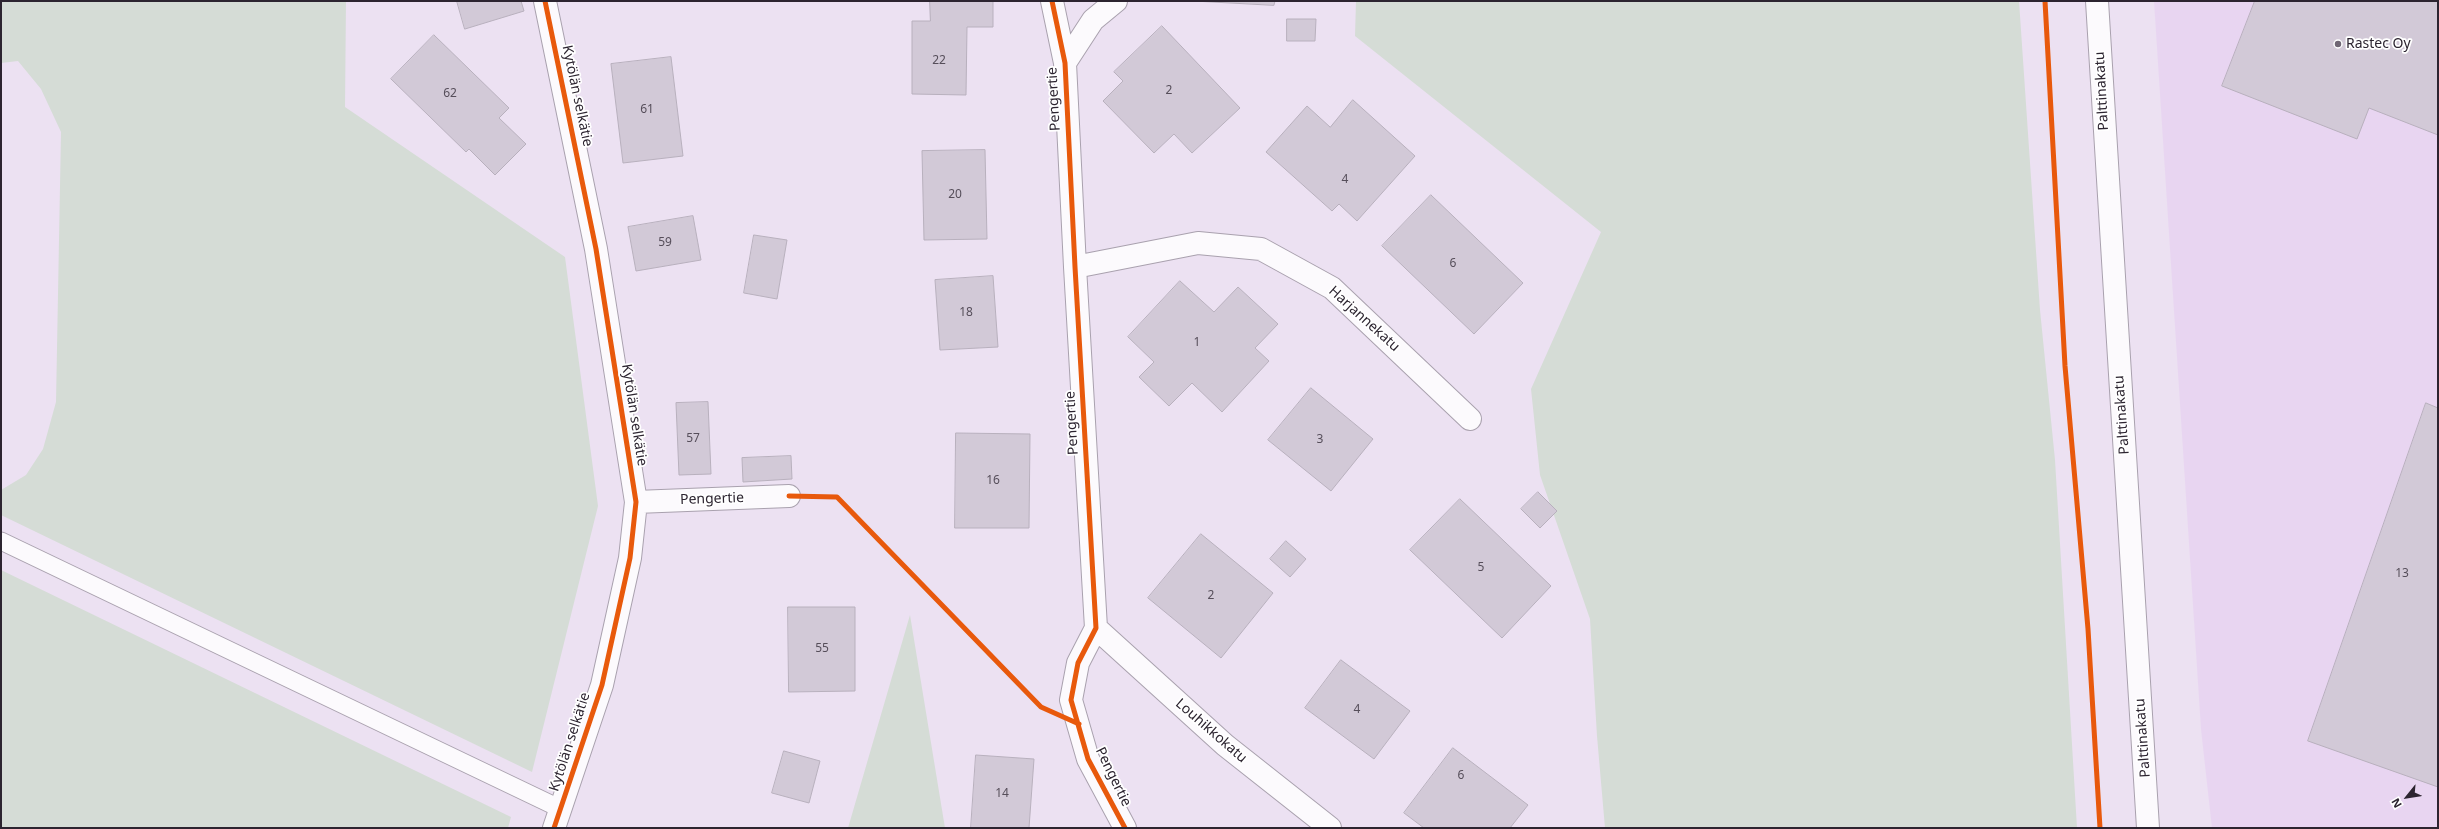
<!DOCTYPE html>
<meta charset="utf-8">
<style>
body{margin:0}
#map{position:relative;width:2439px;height:829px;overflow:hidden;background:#ece1f2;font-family:"Noto Sans",sans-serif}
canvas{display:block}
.frame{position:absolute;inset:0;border:2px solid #2c2430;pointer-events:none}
.north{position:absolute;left:2387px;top:777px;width:40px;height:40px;-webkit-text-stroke:3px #fff;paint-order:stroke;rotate:240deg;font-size:11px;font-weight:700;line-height:16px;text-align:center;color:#2c2430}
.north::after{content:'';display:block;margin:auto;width:14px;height:18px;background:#2c2430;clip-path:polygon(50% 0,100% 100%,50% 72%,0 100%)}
</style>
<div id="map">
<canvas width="2439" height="829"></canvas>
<div class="frame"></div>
<div class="north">N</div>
</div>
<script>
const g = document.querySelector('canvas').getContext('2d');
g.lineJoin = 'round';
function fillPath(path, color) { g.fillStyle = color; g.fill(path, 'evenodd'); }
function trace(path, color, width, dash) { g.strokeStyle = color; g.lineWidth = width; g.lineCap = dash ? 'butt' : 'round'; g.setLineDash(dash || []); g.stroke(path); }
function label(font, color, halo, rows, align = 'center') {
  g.font = font + ' "Noto Sans",sans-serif'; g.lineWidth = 3.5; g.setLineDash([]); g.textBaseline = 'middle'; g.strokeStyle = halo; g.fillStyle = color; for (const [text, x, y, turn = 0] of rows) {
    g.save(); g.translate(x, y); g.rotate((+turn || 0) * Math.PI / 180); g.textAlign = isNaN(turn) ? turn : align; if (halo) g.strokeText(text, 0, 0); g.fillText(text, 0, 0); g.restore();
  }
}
fillPath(new Path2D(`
 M2154 1H2438V828H2212L2201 729Z`), '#e8d5f1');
fillPath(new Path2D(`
 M1 1H346L345 107 565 257 598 506 532 772 1 515V490L26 475 43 449 56 402 61 132 41 89 18 61 1 63Z
 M1356 1H2019L2040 310 2055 460 2077 828H1605L1597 736 1590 619 1540 475 1531 389 1601 232 1355 36Z
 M1 570 511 817 508 828H1Z
 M910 615 945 828H848Z`), '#d5dcd6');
const building = new Path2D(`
 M457 1H521L524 11 465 29Z
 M930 1H993V27H967L966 95 912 94V21H930Z
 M1194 1H1275L1274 5Z
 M2255 1H2438V135L2369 108 2357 139 2222 86Z
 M1287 19H1316L1315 41H1287Z
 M1162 26 1240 108 1192 153 1174 134 1154 153 1103 101 1123 81 1114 72Z
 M434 35 509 108 499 118 526 144 495 175 469 149 466 152 391 79Z
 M671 57 683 156 623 163 611 64Z
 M1353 100 1415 156 1357 221 1339 204 1332 211 1266 152 1307 106 1330 127Z
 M985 150 987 239 924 240 922 151Z
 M1431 195 1523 283 1474 334 1382 246Z
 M693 216 701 260 636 271 628 227Z
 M754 235 787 240 777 299 744 293Z
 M993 276 998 347 940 350 935 280Z
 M1180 281 1214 312 1238 287 1278 324 1255 348 1269 361 1222 412 1192 383 1169 406 1139 377 1154 362 1128 337Z
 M1311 388 1373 439 1331 491 1268 440Z
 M708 402 711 474 679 475 676 403Z
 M2426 403 2438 408V787L2308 741Z
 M956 433 1030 434 1029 528H955Z
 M791 456 792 479 743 482 742 458Z
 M1538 492 1557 511 1540 528 1521 509Z
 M1460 499 1551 586 1502 638 1410 550Z
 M1201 534 1273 593 1221 658 1148 598Z
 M1286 541 1306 559 1290 577 1270 559Z
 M788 607H855V691L789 692Z
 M1341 660 1410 711 1374 759 1305 708Z
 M1453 748 1528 805 1510 828H1424L1404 813Z
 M784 751 820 761 809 803 772 793Z
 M976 755 1034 759 1029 828H971Z`);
fillPath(building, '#d2c9d7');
trace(building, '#b8b0bd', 1);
const service = new Path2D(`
 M1 541 561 809`);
const minor = new Path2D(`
 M545 1 596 249 636 502 630 558 602 685 554 828
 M1052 1 1065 63 1075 267 1096 628 1078 663 1071 700 1088 759 1125 828
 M1065 63 1093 20 1116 1
 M1075 267 1198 243 1261 249 1332 288 1470 419
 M636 502 789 496
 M1096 628 1225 745 1330 828`);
const tertiary = new Path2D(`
 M2097 1 2148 828`);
trace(service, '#a9a1ae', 19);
trace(minor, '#a9a1ae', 24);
trace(tertiary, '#a9a1ae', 24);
trace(service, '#fcfafd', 17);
trace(minor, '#fcfafd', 22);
trace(tertiary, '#fcfafd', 22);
trace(new Path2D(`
 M545 1 596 249 636 502 630 558 602 685 554 828
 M1052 1 1065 63 1075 267 1096 628 1078 663 1071 700 1088 759 1125 828
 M2045 1 2065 366 2088 629 2100 828
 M789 496 837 497 1041 707 1079 724`), '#e8590c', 5);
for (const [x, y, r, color] of [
 [2338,44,4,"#6f6674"]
]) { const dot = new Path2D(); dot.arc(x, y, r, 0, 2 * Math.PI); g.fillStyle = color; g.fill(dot); trace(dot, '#fff', 1.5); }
label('12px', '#564e5a', null, [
 ["22",939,61],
 ["2",1169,91],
 ["62",450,94],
 ["61",647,110],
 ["4",1345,180],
 ["20",955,195],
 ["59",665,243],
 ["6",1453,264],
 ["18",966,313],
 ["1",1197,343],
 ["57",693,439],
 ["3",1320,440],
 ["16",993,481],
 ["5",1481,568],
 ["13",2402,574],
 ["2",1211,596],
 ["55",822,649],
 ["4",1357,710],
 ["6",1461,776],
 ["14",1002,794]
]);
label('14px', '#2c2430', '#fff', [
 ["Rastec Oy",2346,44]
], 'left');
label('14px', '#2c2430', '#fff', [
 ["Palttinakatu",2102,91,-93],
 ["Kytölän selkätie",577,96,78],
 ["Pengertie",1054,99,-93],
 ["Harjannekatu",1364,319,42],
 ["Kytölän selkätie",634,415,81],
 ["Palttinakatu",2122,415,-94],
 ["Pengertie",1072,423,-93],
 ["Pengertie",712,499,-2],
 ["Louhikkokatu",1211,731,41],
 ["Palttinakatu",2143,738,-94],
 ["Kytölän selkätie",570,742,-72],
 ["Pengertie",1113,777,64]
]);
</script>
